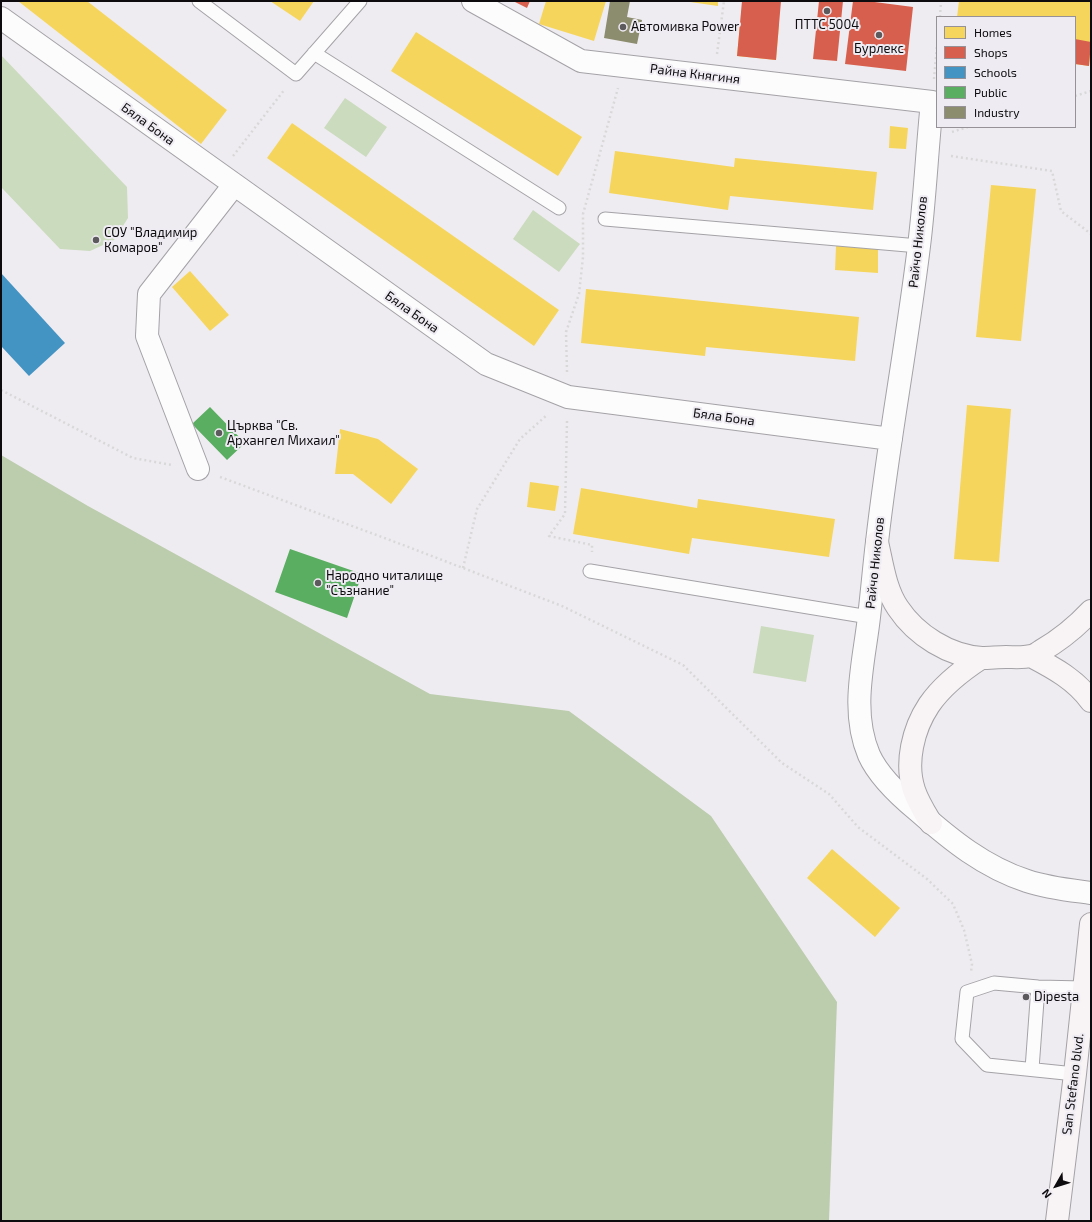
<!DOCTYPE html>
<meta charset="utf-8">
<style>
body{margin:0}
#map{position:relative;width:1092px;height:1222px;overflow:hidden;background:#efecf1;font-family:"Exo 2",sans-serif}
canvas{display:block}
.frame{position:absolute;inset:0;border:2px solid #0d0b0e;pointer-events:none}
.legend{position:absolute;left:936px;top:16px;width:140px;height:112px;box-sizing:border-box;background:#efebf2;border:1px solid #959197;margin:0;padding:5px 7px;list-style:none;font-size:12px;color:#0d0b0e}
.legend li{display:flex;align-items:center;gap:8px;height:20px}
.legend b{width:20px;border:1px solid #959197}
.north{position:absolute;left:1036px;top:1166px;width:40px;height:40px;-webkit-text-stroke:3px #efebf2;paint-order:stroke;rotate:231deg;font-size:11px;font-weight:700;line-height:16px;text-align:center;color:#0d0b0e}
.north::after{content:'';display:block;margin:auto;width:14px;height:18px;background:#0d0b0e;clip-path:polygon(50% 0,100% 100%,50% 72%,0 100%)}
</style>
<div id="map">
<canvas width="1092" height="1222"></canvas>
<div class="frame"></div>
<ul class="legend">
<li><b style="height:11px;background:#f6d55c"></b>Homes</li>
<li><b style="height:11px;background:#d6604d"></b>Shops</li>
<li><b style="height:11px;background:#4393c3"></b>Schools</li>
<li><b style="height:11px;background:#5aae61"></b>Public</li>
<li><b style="height:11px;background:#8c8c6e"></b>Industry</li>
</ul>
<div class="north">N</div>
</div>
<script>
const g = document.querySelector('canvas').getContext('2d');
g.lineJoin = 'round';
function fillPath(path, color) { g.fillStyle = color; g.fill(path, 'evenodd'); }
function trace(path, color, width, dash) { g.strokeStyle = color; g.lineWidth = width; g.lineCap = dash ? 'butt' : 'round'; g.setLineDash(dash || []); g.stroke(path); }
function label(font, color, halo, rows, align = 'center') {
  g.font = font + ' "Exo 2",sans-serif'; g.lineWidth = 4; g.setLineDash([]); g.textBaseline = 'middle'; g.strokeStyle = halo; g.fillStyle = color; for (const [text, x, y, turn = 0] of rows) {
    g.save(); g.translate(x, y); g.rotate((+turn || 0) * Math.PI / 180); g.textAlign = isNaN(turn) ? turn : align; if (halo) g.strokeText(text, 0, 0); g.fillText(text, 0, 0); g.restore();
  }
}
fillPath(new Path2D(`
 M1 55 127 187 128 218 114 240 90 251 60 249 1 187Z
 M345 98 387 127 366 157 324 128Z
 M533 210 580 244 559 272 513 239Z
 M761 626 814 635 806 682 753 673Z`), '#cbdbbe');
fillPath(new Path2D(`
 M1 455 88 506 430 694 569 711 711 816 837 1002 829 1221H1Z`), '#bccdae');
fillPath(new Path2D(`
 M18 1H87L227 110 201 144Z
 M270 1H314L300 21Z
 M546 1H606L594 41 539 24Z
 M683 1H718V6Z
 M959 1H1091V48L1089 66 1075 64V17H957Z
 M740 24 779 25 776 60 737 56Z
 M416 32 582 137 558 176 391 71Z
 M292 123 559 310 534 346 267 158Z
 M890 126 908 128 906 149 889 148Z
 M615 151 734 167 735 158 877 172 873 210 730 196 728 210 609 193Z
 M991 185 1036 189 1021 341 976 337Z
 M836 246 878 247V273L835 270Z
 M190 271 229 315 210 331 172 287Z
 M586 289 859 317 855 361 706 347 705 356 581 343Z
 M967 405 1011 409 999 562 954 559Z
 M340 429 378 439 418 469 391 504 353 474H335Z
 M530 482 559 486 555 511 527 507Z
 M581 488 697 508 698 499 835 519 829 557 692 538 689 554 573 534Z
 M832 849 900 908 875 937 807 878Z`), '#f6d55c');
fillPath(new Path2D(`
 M513 1H530L527 8Z
 M742 1H781L776 60 737 56Z
 M819 1H843L837 61 813 59Z
 M853 1H867L913 7 906 71 845 64Z
 M1075 39 1091 42 1089 66 1075 64Z`), '#d6604d');
fillPath(new Path2D(`
 M1 273 65 343 29 376 1 346Z`), '#4393c3');
fillPath(new Path2D(`
 M210 407 245 443 227 460 192 424Z
 M290 549 362 574 347 618 275 592Z`), '#5aae61');
fillPath(new Path2D(`
 M610 1H630L627 17 642 20 637 44 604 38Z`), '#8c8c6e');
const lane = new Path2D(`
 M199 1 296 74 360 1
 M314 53 559 208
 M605 219 919 246
 M590 571 869 617
 M1032 1069 1038 987
 M1075 1074 987 1065 962 1039 967 992 994 983 1038 987 1084 988`);
const street = new Path2D(`
 M473 1 581 61 932 102C927 150 925 198 919 246 907 345 888 443 877 542 874 567 872 592 869 617 864 662 850 710 869 755 878 775 901 797 918 811 951 840 984 867 1027 881 1048 888 1069 890 1091 893
 M1 18 486 364 568 397 891 439
 M198 469 147 336 149 294 234 185`);
const secondary = new Path2D(`
 M877 542C882 563 885 589 898 608 916 635 949 656 982 658 990 658 998 657 1006 657 1014 657 1023 658 1030 656 1034 656 1038 653 1041 651 1060 640 1076 627 1091 611
 M1031 656C1054 668 1076 680 1091 701
 M931 823C925 813 918 802 914 790 905 763 913 729 929 705 942 686 961 671 981 658
 M1057 1221 1075 1074 1091 924`);
trace(lane, '#a4a2a6', 15);
trace(street, '#a4a2a6', 24);
trace(secondary, '#a4a2a6', 24);
trace(new Path2D(`
 M940 17 941 1
 M717 54 724 1
 M934 79 937 45
 M1075 96 1091 91
 M952 132 968 127
 M233 156 285 89
 M951 156 1052 171 1061 211 1091 234
 M567 372 566 332 579 294 583 257V214L618 88
 M1 390 133 458 172 465
 M567 421 565 514 549 536 592 545V552
 M220 477 390 540 562 606 683 665 782 763 829 794 858 827 927 879 953 904 964 930 972 964 971 972
 M463 568 477 509 520 439 547 415`), '#d9d8d9', 2.5, [2, 3]);
trace(lane, '#fdfcfd', 13);
trace(street, '#fdfcfd', 22);
trace(secondary, '#f8f4f5', 22);
for (const [x, y, r, color] of [
 [827,11,4,"#5c5a5d"],
 [623,27,4,"#5c5a5d"],
 [879,35,4,"#5c5a5d"],
 [96,240,4,"#5c5a5d"],
 [219,433,4,"#5c5a5d"],
 [318,583,4,"#5c5a5d"],
 [1026,997,4,"#5c5a5d"]
]) { const dot = new Path2D(); dot.arc(x, y, r, 0, 2 * Math.PI); g.fillStyle = color; g.fill(dot); trace(dot, '#efebf2', 1.5); }
label('13px', '#0d0b0e', '#efebf2', [
 ["ПТТС 5004",827,25,"center"],
 ["Автомивка Power",631,27],
 ["Бурлекс",879,49,"center"],
 ["СОУ \"Владимир",104,233],
 ["Комаров\"",104,248],
 ["Църква \"Св.",227,426],
 ["Архангел Михаил\"",227,441],
 ["Народно читалище",326,576],
 ["\"Съзнание\"",326,591],
 ["Dipesta",1034,997]
], 'left');
label('13px', '#0d0b0e', '#efebf2', [
 ["Райна Княгиня",695,74,7],
 ["Бяла Бона",148,124,36],
 ["Райчо Николов",918,242,-84],
 ["Бяла Бона",412,312,35],
 ["Бяла Бона",724,417,8],
 ["Райчо Николов",875,563,-84],
 ["San Stefano blvd.",1073,1084,-83]
]);
</script>
